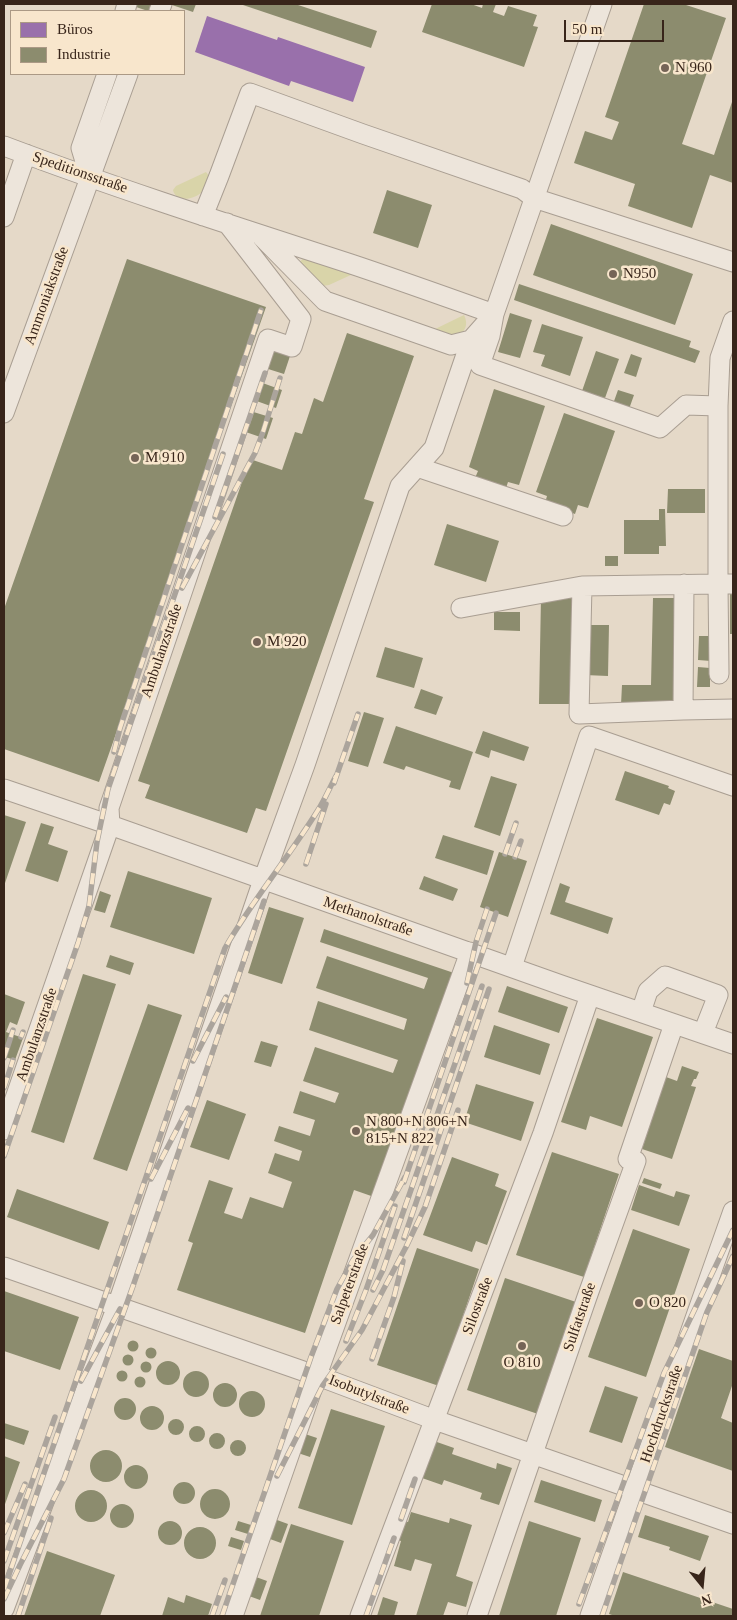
<!DOCTYPE html>
<meta charset="utf-8">
<style>
body{margin:0}
#map{position:relative;width:737px;height:1620px;overflow:hidden;background:#e5d9c8;font-family:Georgia,serif}
canvas{display:block}
.frame{position:absolute;inset:0;border:5px solid #38251a;pointer-events:none}
.legend{position:absolute;left:10px;top:10px;width:175px;height:65px;box-sizing:border-box;background:#f8e6cc;border:1px solid #ab9985;margin:0;padding:6px 9px;list-style:none;font-size:15px;color:#38251a}
.legend li{display:flex;align-items:center;gap:10px;height:25px}
.legend b{width:25px;border:1px solid #ab9985}
.north{position:absolute;left:677px;top:1560px;width:50px;height:50px;-webkit-text-stroke:4px #f8e6cc;paint-order:stroke;rotate:163deg;font-size:14px;font-weight:700;line-height:20px;text-align:center;color:#38251a}
.north::after{content:'';display:block;margin:auto;width:18px;height:22px;background:#38251a;clip-path:polygon(50% 0,100% 100%,50% 72%,0 100%)}
.scale{position:absolute;left:564px;top:20px;width:100px;height:22px;box-sizing:border-box;border:2px solid #38251a;border-top:0;padding-left:6px;font-size:15px;line-height:18px;white-space:nowrap;color:#38251a;-webkit-text-stroke:4px #f8e6cc;paint-order:stroke}
</style>
<div id="map">
<canvas width="737" height="1620"></canvas>
<div class="frame"></div>
<ul class="legend">
<li><b style="height:14px;background:#9970ab"></b>Büros</li>
<li><b style="height:14px;background:#8c8c6e"></b>Industrie</li>
</ul>
<div class="north">N</div>
<div class="scale">50 m</div>
</div>
<script>
const g = document.querySelector('canvas').getContext('2d');
g.lineJoin = 'round';
function fillPath(path, color) { g.fillStyle = color; g.fill(path, 'evenodd'); }
function trace(path, color, width, dash) { g.strokeStyle = color; g.lineWidth = width; g.lineCap = dash ? 'butt' : 'round'; g.setLineDash(dash || []); g.stroke(path); }
function label(font, color, halo, rows, align = 'center') {
  g.font = font + ' Georgia,serif'; g.lineWidth = 5; g.setLineDash([]); g.textBaseline = 'middle'; g.strokeStyle = halo; g.fillStyle = color; for (const [text, x, y, turn = 0] of rows) {
    g.save(); g.translate(x, y); g.rotate((+turn || 0) * Math.PI / 180); g.textAlign = isNaN(turn) ? turn : align; if (halo) g.strokeText(text, 0, 0); g.fillText(text, 0, 0); g.restore();
  }
}
fillPath(new Path2D(`
 M206 172 209 176C207 181 206 187 203 191 196 199 176 204 173 190L176 186Z
 M304 258 353 274 329 285 322 286 298 263Z
 M464 315C469 325 465 332 456 337L431 331Z`), '#d9d4a9');
fillPath(new Path2D(`
 M207 16 277 40 278 37 365 67 353 102 291 81 289 86 195 52Z`), '#9970ab');
fillPath(new Path2D(`
 M127 4H196L193 12 172 5 170 11H148Z
 M240 4H295L377 31 371 48Z
 M432 4H471L482 8 483 4H496L493 12 504 16 508 6 537 15 533 26 538 27 524 67 422 32Z
 M644 4H683L726 18 682 144 714 155 733 99V183L710 175 692 228 628 206 635 184 574 163 585 131 612 140 619 122 605 117Z
 M387 190 432 205 418 248 373 233Z
 M551 224 693 274 675 325 533 275Z
 M127 259 266 307 99 782 4 749V609Z
 M519 284 691 341 689 347 700 351 695 363 514 300Z
 M510 313 532 320 520 358 498 352Z
 M542 324 583 337 570 376 541 366 545 355 533 352Z
 M347 333 414 356 364 499 374 502 266 811 256 808 247 833 145 798 150 785 138 781 250 459 282 470 295 432 302 434 314 398 323 402Z
 M271 350 290 356 284 374 265 368Z
 M596 351 619 359 605 398 582 391Z
 M631 354 642 358 636 377 624 373Z
 M257 381 282 390 276 408 251 399Z
 M494 389 545 406 519 485 508 482 506 488 475 478 478 471 469 467Z
 M618 390 634 395 629 409 613 404Z
 M247 410 273 418 266 439 240 430Z
 M564 413 615 431 588 508 578 505 575 514 545 503 547 496 536 492Z
 M668 489H705V513H667Z
 M659 509H665L666 546H659V554H624V520H659Z
 M447 524 499 541 486 582 434 565Z
 M605 556H618V566H605Z
 M730 591H733V634H730Z
 M541 597 573 598 572 704H539Z
 M653 598H675L673 706 621 705 622 685H651Z
 M494 612H520V631L494 630Z
 M586 625H609L608 676 585 675Z
 M699 636H711V661L698 660Z
 M385 647 423 658 414 688 376 677Z
 M698 667 710 668V687H697Z
 M421 689 443 697 436 715 414 708Z
 M364 712 384 718 368 767 348 761Z
 M396 726 473 752 460 790 449 787 451 781 406 766 404 770 383 763Z
 M483 731 529 747 524 761 491 750 489 758 475 753Z
 M625 771 669 786 668 788 675 791 670 805 664 803 659 815 615 800Z
 M491 776 517 784 500 836 474 827Z
 M4 815 26 822 4 886Z
 M41 823 54 827 48 844 68 851 58 882 25 871Z
 M443 835 494 851 487 875 435 858Z
 M499 852 527 861 508 917 480 907Z
 M128 871 212 898 194 954 110 927Z
 M424 876 458 889 453 901 419 889Z
 M560 883 570 887 565 902 613 918 608 934 550 914Z
 M100 891 111 895 105 913 94 910Z
 M269 907 304 918 282 984 248 973Z
 M324 929 454 973 377 1198 354 1190 305 1333 177 1290 193 1243 188 1241 209 1180 233 1188 224 1213 242 1219 250 1197 283 1208 292 1182 268 1173 275 1153 299 1161 302 1151 274 1141 279 1126 310 1136 315 1120 293 1113 300 1091 335 1103 339 1093 303 1081 315 1047 393 1073 398 1060 309 1030 318 1001 404 1030 407 1019 316 988 327 956 424 989 428 978 320 942Z
 M110 955 134 963 130 975 106 967Z
 M83 974 116 984 64 1143 31 1132Z
 M507 986 568 1007 559 1033 498 1012Z
 M4 994 25 1002 17 1025 10 1022 6 1032 23 1038 15 1060 5 1057 4 1061Z
 M148 1004 182 1015 127 1171 93 1159Z
 M597 1018 653 1037 622 1127 590 1116 586 1130 561 1122Z
 M494 1025 550 1044 540 1075 484 1057Z
 M261 1041 278 1046 271 1067 254 1062Z
 M682 1066 699 1072 696 1079H694L691 1086 696 1087 672 1159 642 1149 666 1077 677 1081Z
 M476 1084 534 1102 521 1141 464 1122Z
 M207 1100 246 1114 229 1160 190 1147Z
 M552 1152 619 1174 584 1277 516 1255Z
 M452 1157 499 1174 495 1186 507 1191 487 1245 476 1241 472 1252 423 1235Z
 M644 1178 662 1184 660 1189 642 1183Z
 M639 1185 674 1197 676 1191 690 1195 679 1226 631 1210Z
 M17 1189 109 1222 99 1250 7 1217Z
 M633 1229 690 1249 646 1377 588 1357Z
 M417 1248 479 1269 439 1386 377 1365Z
 M505 1278 576 1302 538 1414 467 1390Z
 M4 1291 79 1317 60 1370 4 1351Z
 M127.5 1346a5.5 5.5 0 1 1 11 0a5.5 5.5 0 1 1-11 0Z
 M145.5 1353a5.5 5.5 0 1 1 11 0a5.5 5.5 0 1 1-11 0Z
 M699 1349 733 1361V1383L721 1418 733 1423V1471L665 1447Z
 M122.5 1360a5.5 5.5 0 1 1 11 0a5.5 5.5 0 1 1-11 0Z
 M156 1373a12 12 0 1 1 24 0a12 12 0 1 1-24 0Z
 M140.5 1367a5.5 5.5 0 1 1 11 0a5.5 5.5 0 1 1-11 0Z
 M116.5 1376a5.5 5.5 0 1 1 11 0a5.5 5.5 0 1 1-11 0Z
 M183 1384a13 13 0 1 1 26 0a13 13 0 1 1-26 0Z
 M134.5 1382a5.5 5.5 0 1 1 11 0a5.5 5.5 0 1 1-11 0Z
 M213 1395a12 12 0 1 1 24 0a12 12 0 1 1-24 0Z
 M605 1386 638 1397 622 1443 589 1432Z
 M239 1404a13 13 0 1 1 26 0a13 13 0 1 1-26 0Z
 M114 1409a11 11 0 1 1 22 0a11 11 0 1 1-22 0Z
 M140 1418a12 12 0 1 1 24 0a12 12 0 1 1-24 0Z
 M331 1409 385 1426 352 1525 298 1508Z
 M168 1427a8 8 0 1 1 16 0a8 8 0 1 1-16 0Z
 M4 1423 29 1431 24 1445 4 1438Z
 M189 1434a8 8 0 1 1 16 0a8 8 0 1 1-16 0Z
 M209 1441a8 8 0 1 1 16 0a8 8 0 1 1-16 0Z
 M305 1434 317 1438 310 1457 298 1453Z
 M230 1448a8 8 0 1 1 16 0a8 8 0 1 1-16 0Z
 M434 1441 454 1448 452 1454 496 1469 497 1463 512 1468 499 1505 480 1499 482 1493 444 1480 442 1485 422 1478Z
 M90 1466a16 16 0 1 1 32 0a16 16 0 1 1-32 0Z
 M4 1456 20 1462 4 1507Z
 M124 1477a12 12 0 1 1 24 0a12 12 0 1 1-24 0Z
 M541 1480 602 1500 595 1522 534 1502Z
 M173 1493a11 11 0 1 1 22 0a11 11 0 1 1-22 0Z
 M200 1504a15 15 0 1 1 30 0a15 15 0 1 1-30 0Z
 M75 1506a16 16 0 1 1 32 0a16 16 0 1 1-32 0Z
 M110 1516a12 12 0 1 1 24 0a12 12 0 1 1-24 0Z
 M411 1512 449 1523 450 1518 472 1525 456 1576 473 1582 466 1607 448 1602 443 1616H416L432 1564 415 1559 411 1571 394 1566 401 1541 386 1536 392 1517 408 1522Z
 M645 1515 709 1536 700 1561 669 1550 670 1547 638 1537Z
 M277 1520 288 1524 281 1543 270 1539Z
 M238 1521 251 1525 248 1534 235 1530Z
 M529 1521 581 1538 556 1616H499Z
 M158 1533a12 12 0 1 1 24 0a12 12 0 1 1-24 0Z
 M291 1524 344 1541 319 1616H260Z
 M184 1543a16 16 0 1 1 32 0a16 16 0 1 1-32 0Z
 M231 1537 244 1541 241 1550 228 1546Z
 M47 1551 115 1575 100 1616H24Z
 M623 1572 733 1609V1616H615L609 1614Z
 M256 1577 267 1581 260 1600 249 1596Z
 M186 1595 212 1604 208 1616H162L168 1597 184 1603Z
 M383 1597 398 1602 394 1616H377Z`), '#8c8c6e');
const minor = new Path2D(`
 M125 11 127 4
 M159 11 162 4
 M4 146C118 189 234 226 351 264 399 280 446 297 494 314L602 4
 M90 178 81 148 107 74
 M203 216 219 176 250 93 363 134 522 189 534 198 733 262
 M4 217 26 154
 M262 237 325 301 451 345 471 340
 M494 314 490 336 480 365 660 428 686 405 718 406 720 358 733 321
 M4 413 128 74
 M417 467 563 516
 M684 584 683 710 579 714 582 586 718 584V406
 M461 608 582 586
 M719 674 718 584H733
 M683 710 733 709
 M4 789 110 825 561 985 733 1044
 M512 967 589 736 733 786
 M641 1012 648 991 665 976 718 995 703 1033
 M4 1130 110 825 109 808 268 339 292 347 301 319 227 223
 M4 1267 326 1379 435 1420 733 1524
 M4 1609 117 1306 263 880 305 765 400 486 434 448 471 340 494 314
 M233 1616 317 1375 470 952
 M360 1616 543 1133 590 995
 M477 1616 587 1297 636 1161 628 1159 674 1024
 M590 1616 733 1211`);
trace(minor, '#a99e92', 21);
trace(minor, '#ede5db', 19);
const rail = new Path2D(`
 M215 517 265 373
 M182 588 255 453 263 432 280 378
 M114 752 120 728 261 310
 M334 783 358 714
 M505 854 516 823
 M515 857 521 841
 M306 864 326 804
 M467 983 476 942 487 909
 M21 1037 23 1032
 M4 1058 13 1030
 M193 1061 226 997
 M4 1088 13 1060
 M4 1156 78 943 89 906 97 842 108 789 223 454
 M151 1179 188 1108
 M404 1182 496 913
 M404 1238 489 989
 M373 1290 383 1270 482 986
 M346 1341 366 1290 395 1206
 M372 1359 394 1297 403 1261
 M81 1381 120 1309
 M277 1476 323 1385 362 1330 406 1247 425 1207 458 1110
 M401 1519 415 1479
 M4 1533 25 1484
 M4 1561 55 1417
 M4 1589 225 948C253 899 289 857 318 810 325 799 330 787 336 776
 M4 1599 20 1565 64 1479 133 1286 264 901
 M579 1604 664 1373 733 1230
 M18 1616 51 1518
 M212 1616 225 1580
 M222 1616 311 1357 337 1289 353 1260 373 1235 405 1177
 M366 1616 394 1538
 M602 1616 707 1312 733 1256`);
trace(rail, '#aba49c', 5.5);
trace(rail, '#f8e6cc', 4, [11]);
for (const [x, y, r, color] of [
 [665,68,5,"#756457"],
 [613,274,5,"#756457"],
 [135,458,5,"#756457"],
 [257,642,5,"#756457"],
 [356,1131,5,"#756457"],
 [639,1303,5,"#756457"],
 [522,1346,5,"#756457"]
]) { const dot = new Path2D(); dot.arc(x, y, r, 0, 2 * Math.PI); g.fillStyle = color; g.fill(dot); trace(dot, '#f8e6cc', 2); }
label('15px', '#38251a', '#f8e6cc', [
 ["N 960",675,68],
 ["N950",623,274],
 ["M 910",145,458],
 ["M 920",267,642],
 ["N 800+N 806+N",366,1122],
 ["815+N 822",366,1139],
 ["O 820",649,1303],
 ["O 810",522,1363,"center"]
], 'left');
label('15px', '#38251a', '#f8e6cc', [
 ["Speditionsstraße",80,173,19],
 ["Ammoniakstraße",47,296,-70],
 ["Ambulanzstraße",162,651,-71],
 ["Methanolstraße",368,917,19],
 ["Ambulanzstraße",37,1035,-71],
 ["Salpeterstraße",350,1284,-70],
 ["Silostraße",478,1306,-69],
 ["Sulfatstraße",580,1317,-71],
 ["Isobutylstraße",369,1395,21],
 ["Hochdruckstraße",662,1414,-71]
]);
</script>
